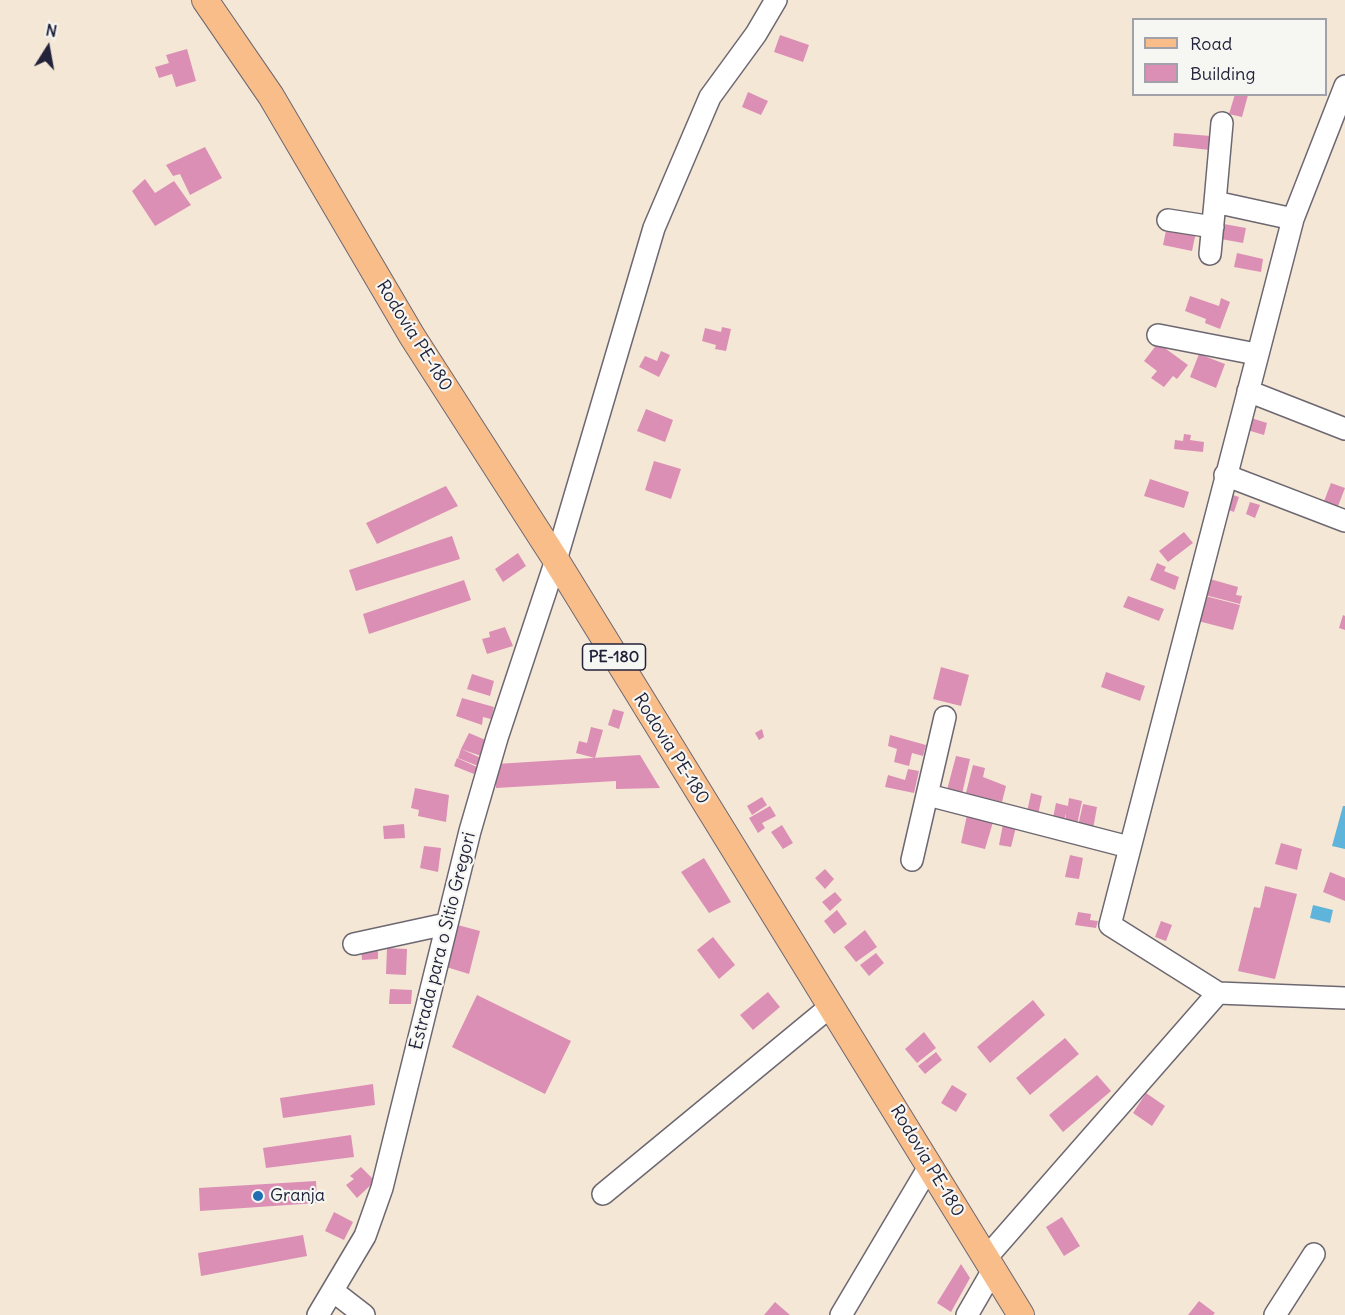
<!DOCTYPE html>
<style>
body{margin:0}
#map{position:relative;width:1345px;height:1315px;overflow:hidden;background:#f5e7d6;font-family:Delius,sans-serif}
canvas{display:block}
.legend{position:absolute;left:1132px;top:18px;width:195px;height:78px;box-sizing:border-box;background:#f6f6f2;border:2px solid #a1a1a9;margin:0;padding:8px 10px;list-style:none;font-size:18px;color:#22223b}
.legend li{display:flex;align-items:center;gap:12px;height:30px}
.legend b{width:30px;border:2px solid #a1a1a9}
.north{position:absolute;left:18px;top:18px;width:60px;height:60px;-webkit-text-stroke:4px #f6f6f2;paint-order:stroke;rotate:11deg;font-size:16px;font-weight:700;line-height:24px;text-align:center;color:#22223b}
.north::after{content:'';display:block;margin:auto;width:21px;height:27px;background:#22223b;clip-path:polygon(50% 0,100% 100%,50% 72%,0 100%)}
</style>
<div id="map">
<canvas width="1345" height="1315"></canvas>
<ul class="legend">
<li><b style="height:8px;background:#f8bd89"></b>Road</li>
<li><b style="height:16px;background:#db8fb5"></b>Building</li>
</ul>
<div class="north">N</div>
</div>
<script>
const g = document.querySelector('canvas').getContext('2d');
g.lineJoin = 'round';
function fillPath(path, color) { g.fillStyle = color; g.fill(path, 'evenodd'); }
function trace(path, color, width, dash) { g.strokeStyle = color; g.lineWidth = width; g.lineCap = dash ? 'butt' : 'round'; g.setLineDash(dash || []); g.stroke(path); }
function label(font, color, halo, rows, align = 'center') {
  g.font = font + ' Delius,sans-serif'; g.lineWidth = 4.5; g.setLineDash([]); g.textBaseline = 'middle'; g.strokeStyle = halo; g.fillStyle = color; for (const [text, x, y, turn = 0] of rows) {
    g.save(); g.translate(x, y); g.rotate((+turn || 0) * Math.PI / 180); g.textAlign = isNaN(turn) ? turn : align; if (halo) g.strokeText(text, 0, 0); g.fillText(text, 0, 0); g.restore();
  }
}
fillPath(new Path2D(`
 M1343 806H1345V849L1332 846Z
 M1313 905 1333 910 1330 923 1310 918Z`), '#5eb4db');
fillPath(new Path2D(`
 M780 35 809 45 803 62 774 52Z
 M187 49 196 81 176 87 172 74 159 78 155 67 169 63 166 55Z
 M748 92 768 101 761 115 742 107Z
 M1235 94 1248 95 1242 117 1229 114Z
 M1174 133 1211 136 1210 150 1173 146Z
 M205 147 222 178 190 195 180 174 173 176 166 165Z
 M145 179 155 193 174 181 191 205 155 226 132 191Z
 M1224 224 1246 228 1243 243 1221 239Z
 M1167 226 1196 232 1192 251 1163 245Z
 M1237 253 1263 259 1261 272 1234 267Z
 M1190 296 1219 306 1221 298 1230 302 1220 329 1205 323 1206 319 1185 311Z
 M722 327 731 329 726 351 715 349 716 345 702 341 705 328 721 332Z
 M1158 343 1188 365 1177 379 1173 376 1164 387 1151 378 1157 371 1144 361Z
 M661 351 670 355 659 377 639 367 645 356 657 361Z
 M1199 354 1225 364 1216 388 1190 377Z
 M646 409 673 420 665 442 637 431Z
 M1248 417 1267 423 1264 435 1244 429Z
 M1184 434 1191 435 1190 440 1204 442 1203 452 1174 449 1175 440 1183 441Z
 M654 461 681 469 671 499 645 490Z
 M1150 479 1189 492 1184 508 1144 496Z
 M1331 483 1345 488 1335 514 1321 509Z
 M446 486 458 506 377 544 366 523Z
 M1227 493 1239 497 1234 512 1223 508Z
 M1250 502 1260 505 1255 518 1246 514Z
 M1184 532 1193 543 1168 562 1159 551Z
 M452 536 460 559 356 591 349 570Z
 M518 553 526 566 503 582 495 569Z
 M1157 563 1166 567 1164 571 1179 577 1175 590 1150 580Z
 M1210 579 1238 587 1236 595 1242 596 1240 604 1205 595Z
 M464 580 471 600 369 634 363 614Z
 M1128 596 1164 609 1159 621 1123 607Z
 M1205 596 1240 605 1233 630 1198 621Z
 M1343 615 1345 616V630L1339 628Z
 M505 627 513 646 487 654 482 639 490 637 489 632Z
 M941 667 969 675 961 706 933 699Z
 M1106 672 1145 686 1140 701 1101 687Z
 M472 674 494 681 490 696 467 689Z
 M462 698 494 707 491 719 483 717 482 725 456 716Z
 M613 709 624 712 619 729 608 725Z
 M591 727 603 730 595 758 576 753 579 741 587 743Z
 M762 729 764 737 759 740 755 733Z
 M469 733 488 741 481 756 461 749Z
 M890 735 926 745 923 756 912 753 909 766 894 762 897 749 888 746Z
 M461 749 481 758 478 766 458 758Z
 M640 755 660 788 616 789V781L496 788V764Z
 M956 756 970 759 962 794 947 790Z
 M457 758 477 767 474 774 454 766Z
 M973 765 985 768 983 777 1006 786 1002 802 966 793Z
 M908 769 919 771 914 793 885 787 888 775 905 780Z
 M415 788 449 795 446 822 418 816 419 810 411 808Z
 M1031 793 1042 796 1038 815 1027 812Z
 M762 797 767 805 752 815 747 806Z
 M1069 798 1082 801 1077 825 1065 822 1066 813 1064 820 1053 818 1056 803 1068 806Z
 M1083 804 1097 807 1093 829 1078 826Z
 M770 806 776 816 762 823 765 828 758 833 749 818Z
 M967 815 993 822 985 849 961 843Z
 M404 824 405 838 384 839 383 826Z
 M1003 824 1016 827 1011 847 999 845Z
 M782 825 793 843 783 849 771 832Z
 M1281 843 1302 849 1297 870 1275 864Z
 M424 846 441 848 438 872 420 868Z
 M1070 855 1083 858 1079 879 1065 877Z
 M704 858 731 902 709 913 681 872Z
 M825 869 834 879 825 889 815 878Z
 M1330 872 1345 878V901L1323 892Z
 M1265 886 1297 894 1275 979 1238 971 1254 907 1260 908Z
 M835 892 842 900 830 911 822 902Z
 M837 910 847 924 834 934 824 921Z
 M1078 912 1091 914 1090 920 1098 921 1096 928 1075 925Z
 M1161 921 1172 925 1166 941 1155 937Z
 M454 924 480 931 469 974 443 966Z
 M865 930 877 947 856 962 844 947Z
 M713 937 735 965 719 979 697 950Z
 M378 946V959L362 960 361 947Z
 M387 948 407 949 406 975 386 974Z
 M876 953 884 963 869 976 860 965Z
 M390 989 412 990 411 1004H389Z
 M768 992 780 1007 753 1030 740 1015Z
 M477 995 571 1041 545 1094 452 1047Z
 M1033 1000 1045 1015 990 1063 977 1047Z
 M924 1032 936 1048 917 1063 905 1049Z
 M1065 1038 1079 1054 1030 1095 1016 1078Z
 M936 1052 942 1060 925 1074 918 1066Z
 M1097 1075 1111 1091 1063 1132 1049 1115Z
 M373 1084 375 1105 283 1118 280 1098Z
 M952 1085 967 1094 956 1112 941 1103Z
 M1146 1093 1165 1106 1152 1126 1133 1113Z
 M351 1135 354 1157 266 1168 263 1148Z
 M361 1167 375 1181 357 1198 346 1185 354 1179 350 1176Z
 M316 1181 317 1203 200 1211 199 1188Z
 M334 1212 353 1222 344 1240 325 1231Z
 M1062 1217 1080 1246 1064 1256 1046 1227Z
 M303 1235 307 1256 201 1276 198 1253Z
 M961 1264 970 1278 951 1312 937 1303Z
 M1199 1301 1215 1313 1213 1315H1188Z
 M775 1302 790 1315H764Z`), '#db8fb5');
const minor = new Path2D(`
 M1345 86 1293 219 1110 925 1218 993 1345 998
 M1222 123 1215 202 1293 219
 M1168 220 1213 227
 M1210 254 1215 202
 M1158 335 1256 354
 M1248 391 1345 429
 M1225 475 1345 521
 M928 795 1129 847
 M912 860 945 717
 M354 944 446 924
 M603 1194 831 1006
 M986 1258 1218 993
 M333 1291 364 1315
 M318 1315 365 1236 382 1188 470 831 497 738 556 560 654 228 710 97 756 34 776 0
 M841 1315 930 1165
 M967 1315 993 1270
 M1275 1315 1314 1254`);
const major = new Path2D(`
 M205 0 271 96 412 336 556 560 1021 1315`);
trace(minor, '#6c6771', 24);
trace(major, '#6c6771', 28);
trace(minor, '#fff', 21);
trace(major, '#f8bd89', 26);
for (const [x, y, r, color] of [
 [258,1196,6,"#1f6fb2"]
]) { const dot = new Path2D(); dot.arc(x, y, r, 0, 2 * Math.PI); g.fillStyle = color; g.fill(dot); trace(dot, '#f6f6f2', 2); }
for (const [x, y, w] of [
 [614,657,63]
]) { const box = new Path2D(); box.roundRect(x - w / 2, y - 13, w, 26, 4.5); g.fillStyle = '#f6f6f2'; g.fill(box); trace(box, '#22223b', 1.5); }
label('bold 16px', '#22223b', null, [
 ["PE-180",614,657]
]);
label('18px', '#22223b', '#f6f6f2', [
 ["Rodovia PE-180",414,336,58],
 ["Rodovia PE-180",671,749,58],
 ["Estrada para o Sitio Gregori",443,941,-76],
 ["Rodovia PE-180",927,1161,59]
]);
label('18px', '#22223b', '#f6f6f2', [
 ["Granja",270,1196]
], 'left');
</script>
